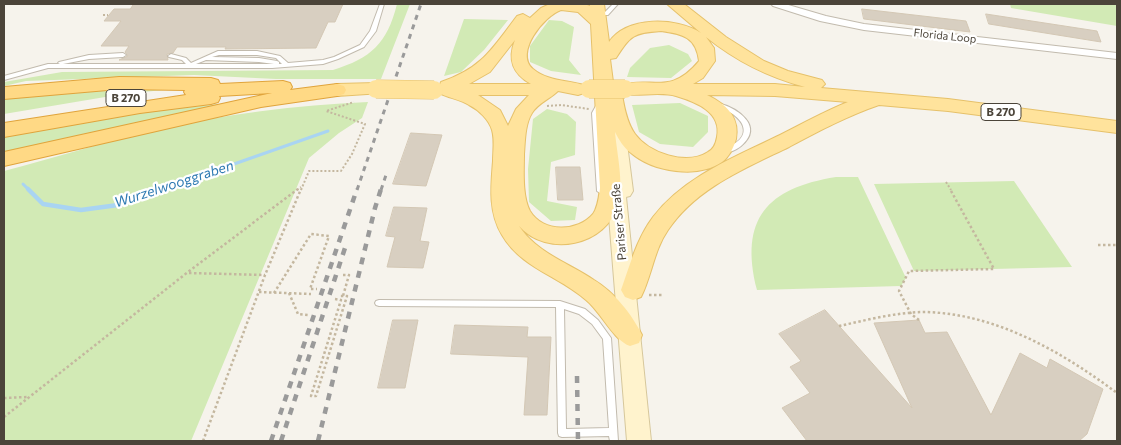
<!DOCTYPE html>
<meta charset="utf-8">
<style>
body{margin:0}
#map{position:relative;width:1121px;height:445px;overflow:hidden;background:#f6f3ec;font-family:Commissioner,sans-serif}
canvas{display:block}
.frame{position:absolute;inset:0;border:5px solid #4b4439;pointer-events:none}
</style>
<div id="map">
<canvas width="1121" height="445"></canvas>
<div class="frame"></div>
</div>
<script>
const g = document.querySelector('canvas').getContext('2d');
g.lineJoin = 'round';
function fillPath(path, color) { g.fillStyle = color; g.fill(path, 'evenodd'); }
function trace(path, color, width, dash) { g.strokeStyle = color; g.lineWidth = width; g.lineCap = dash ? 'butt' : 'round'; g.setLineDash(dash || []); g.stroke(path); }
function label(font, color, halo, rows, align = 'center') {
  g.font = font + ' Commissioner,sans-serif'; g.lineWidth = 4.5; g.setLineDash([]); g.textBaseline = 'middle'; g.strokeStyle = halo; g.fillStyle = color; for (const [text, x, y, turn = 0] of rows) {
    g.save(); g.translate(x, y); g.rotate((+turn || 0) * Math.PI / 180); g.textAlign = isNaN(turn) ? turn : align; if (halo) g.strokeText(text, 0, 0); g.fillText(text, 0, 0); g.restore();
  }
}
fillPath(new Path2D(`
 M397 4H410L381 79H276L194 75 26 81 4 86V82L62 72 333 70C371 58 387 44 397 4Z
 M1010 4 1117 5V26L1011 8Z
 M464 19 508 20 484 50 461 72 444 76Z
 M549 20 562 21 574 27 569 60 581 75 551 71 530 62V46Z
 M669 45 688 54 692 61 671 78 627 77 630 68 650 48Z
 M204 86 123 94 4 114V97L10 96 61 90Z
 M246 101 57 141 4 155V135L98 117Z
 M368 102 362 118 339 133 309 158 191 441H4V171C54 158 104 142 154 130 225 114 296 105 368 102Z
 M680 103 708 116V132L693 147 660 144 639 132 632 105Z
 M547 109 567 114 576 122 575 155 551 162 547 201 577 207 575 220 551 221 529 202 528 169 533 119Z
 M836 177H858L906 278 901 286 757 290C739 219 767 188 836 177Z
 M1014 181 1072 267 914 271 874 184Z`), '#d2eab5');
trace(new Path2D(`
 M23 184 29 190
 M160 190 328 131`), '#a9d4f2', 3);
trace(new Path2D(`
 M28 189 43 204 81 210 118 205 163 189`), '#a9d4f2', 4.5);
const building = new Path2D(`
 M134 4H343L335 22H328L316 48 225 49 226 47H177L173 53 167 54 168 60H119L128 56 125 52 129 46H101L121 21H104L114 9H130Z
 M862 9 966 21 970 32 864 19Z
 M986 14 1097 31 1101 42 989 24Z
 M411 133 442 135 426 186 393 184Z
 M556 167H580L583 200H558Z
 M394 207 427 208 420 241 429 242 423 268 387 267 395 237 386 236Z
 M825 310 912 408 874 323 919 320 925 333 947 332 991 415 1020 353 1047 368 1050 359 1103 389 1087 434 1079 441H807L782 408 810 393 790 367 801 361 779 334Z
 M393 320H418L405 388H378Z
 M455 325 528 327 527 337H551L547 415H524L528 357 451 354Z`);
fillPath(building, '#d8cfc1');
trace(building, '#d3c7b4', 1);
const service = new Path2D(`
 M380 4H384L376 31 364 47 338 59 323 64 272 68H48L4 80V76L48 64H60L58 63 59 62 89 55 123 53 126 55 123 57 89 59 63 64H186L182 60 169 57 168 56 171 54 186 58 191 63 218 51H257L280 56 288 63 323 60 334 57 360 45 370 31ZM219 55H257L276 58 282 64H279V62L277 61 259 58 212 57ZM206 60 259 62 274 64H196Z
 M613 4H618L608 15H604V13Z
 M599 103 602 105 598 113 603 191 600 193 597 191 592 113 597 104Z
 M718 103C737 108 765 126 741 146 736 150 729 153 723 153L722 151 723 149C758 137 744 115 716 106V104Z
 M379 300 560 301 585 309 598 320 611 338 618 441H610L609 436 562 437 559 436 558 433 556 307 379 306 376 305 375 303 376 301ZM564 309 579 314 592 324 603 339 609 428 566 429Z`);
const minor = new Path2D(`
 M771 4H785L826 16 864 24 1117 53V59L864 30 820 21 773 6Z`);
const secondary = new Path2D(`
 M615 107 621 108 623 112 633 191 630 196 626 197 651 441H627L606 179 609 174 613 173 607 112 609 108Z`);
const primary = new Path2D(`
 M550 4H584L590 6V4H604L609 42C627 16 676 17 701 33L667 4H684L726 37 764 61 788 71 822 80 825 84 821 88 948 99 1117 121V133L948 111 879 105C847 116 819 131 789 147 746 168 696 188 668 230 654 250 652 275 641 297L633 300 625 297 621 290C630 265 637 238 653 217 685 176 735 157 780 135 802 124 825 111 848 102L775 96 707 95C726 104 740 117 736 139 734 147 729 157 722 162 698 179 653 172 631 153 624 148 619 140 615 132 617 155 624 182 618 204 607 246 547 258 519 226 537 253 569 263 594 280 614 292 632 314 642 335L639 343 630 346C613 340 601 312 586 300 559 276 521 268 502 235 488 212 491 186 493 161 493 151 495 140 492 130 489 120 479 110 469 105 461 100 450 98 441 94L438 90 441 82C482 68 492 49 517 16L523 14 530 18 541 8ZM561 10 578 12 591 24 600 188C599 196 598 207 593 214 578 232 543 233 530 211 522 195 524 171 524 154 525 141 525 124 532 113 538 103 550 99 558 91L578 95 584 93 587 89 584 85C567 80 547 81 533 69 514 53 544 16 561 10ZM661 31C683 34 696 37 699 61 670 96 653 76 620 85L613 82 610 59 616 58C631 35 633 33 661 31ZM706 37C736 61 767 77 805 87L775 84H693L703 78 715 61 714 48ZM515 40C507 60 513 74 531 84H469L490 72ZM622 94C639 97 659 91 676 96 696 102 722 112 717 137 716 143 714 149 708 152 686 166 649 153 635 134 627 123 624 107 622 94ZM478 95H529L516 109 508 126 500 110Z
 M376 83 382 85 385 89 382 93 337 96 331 94 328 90 331 86 337 84Z`);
const trunk = new Path2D(`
 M119 77 211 78 218 80 220 84 283 81 290 83 292 87 290 90 337 84 344 86 346 90 344 94 337 96 261 107 4 166V152L272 93 219 96 220 98 218 102 211 104 140 113 4 137V123L186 95 184 92 185 90 119 89 4 99V87Z`);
trace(service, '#c2bbae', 2);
trace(minor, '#c2bbae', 2);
trace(secondary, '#d6c79b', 2);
trace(primary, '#e6c16a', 2);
trace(trunk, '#e0a43c', 2);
trace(new Path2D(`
 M103 15H108
 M547 106 561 105 589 109
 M946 182 951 190
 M297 190 301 187
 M301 190 309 171H341L352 154 365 124 326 111 354 102`), '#c4b79f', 2, [2, 2]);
trace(new Path2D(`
 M1098 245H1117
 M189 273 265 275
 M343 275H349L343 296
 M259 292 311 294
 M274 293 311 234 329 236 310 289H317
 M289 293 298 314 308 315
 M649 295H663
 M335 299 341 300 311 396H316L347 296H339
 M919 320 911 314 899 291 909 271 994 269 950 189
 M839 326C867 320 897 312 926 312 997 314 1062 352 1117 393
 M4 398 27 397
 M4 417 188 272 298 189
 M203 441 265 275 301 189`), '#c4b79f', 2.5, [2.5, 2.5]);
fillPath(service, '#fff');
fillPath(minor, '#fff');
fillPath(secondary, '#fff3cd');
fillPath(primary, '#ffe39c');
fillPath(trunk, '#ffd985');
trace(new Path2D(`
 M357 190 421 4
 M381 190 387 172`), '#9a9a9a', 3, [5, 5]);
trace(new Path2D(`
 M577 376 578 441
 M271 441 357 189
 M281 441 347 242
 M318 441 375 208 381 189`), '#9a9a9a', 4.5, [7, 7]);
const primaryBridge = new Path2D(`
 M376 89 434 90
 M589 89H625`);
trace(primaryBridge, '#e6c16a', 19, []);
trace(primaryBridge, '#ffe39c', 18);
label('11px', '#4b4439', '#fff', [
 ["Florida Loop",945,36,6]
]);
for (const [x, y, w] of [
 [126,98,40],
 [1001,112,40]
]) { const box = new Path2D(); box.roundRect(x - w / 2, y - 8.5, w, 17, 4); g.fillStyle = '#fff'; g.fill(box); trace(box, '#4b4439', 1); }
label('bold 11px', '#4b4439', null, [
 ["B 270",126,98],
 ["B 270",1001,112]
]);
label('12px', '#4b4439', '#fff', [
 ["Pariser Straße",619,222,-95]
]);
label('italic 14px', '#2e7ab2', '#fff', [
 ["Wurzelwooggraben",174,184,-18]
]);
</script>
